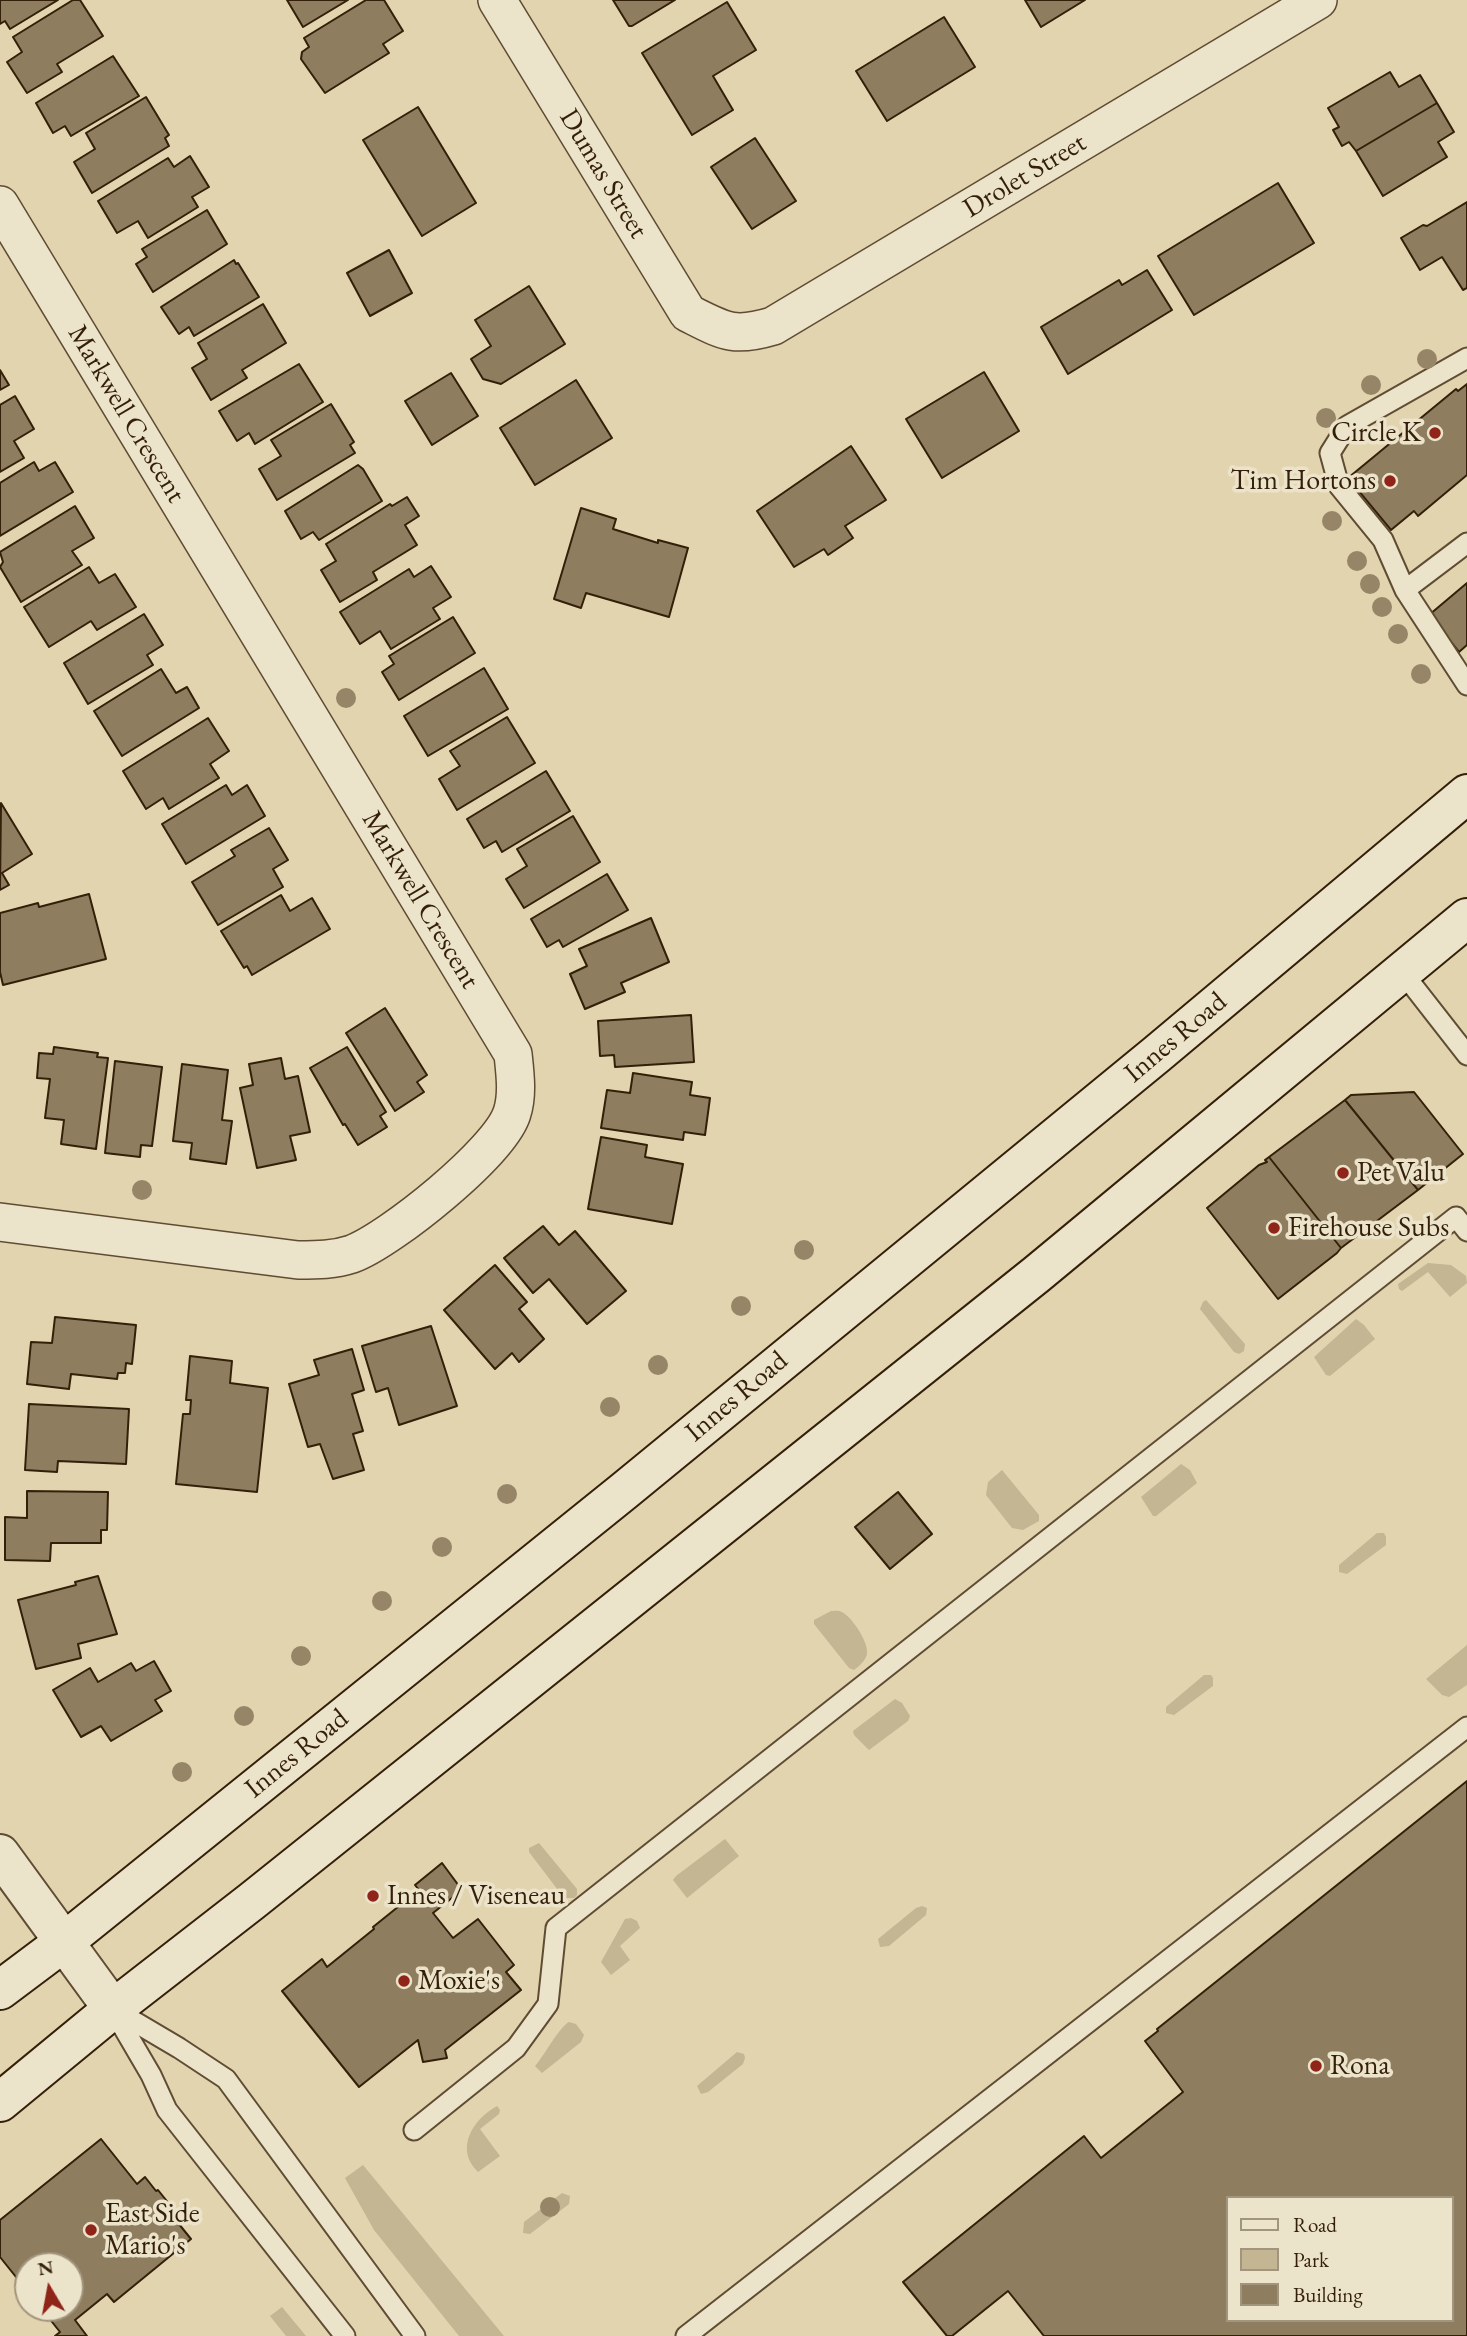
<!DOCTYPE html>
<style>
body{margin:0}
#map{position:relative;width:1467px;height:2336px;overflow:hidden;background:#e1d4af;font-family:"EB Garamond",serif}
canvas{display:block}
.legend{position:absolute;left:1226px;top:2196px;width:228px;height:126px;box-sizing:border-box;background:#ece3cb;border:2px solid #a2957d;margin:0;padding:9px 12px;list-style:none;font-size:21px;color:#341f09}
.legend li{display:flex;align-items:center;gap:14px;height:35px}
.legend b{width:35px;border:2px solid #a2957d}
.north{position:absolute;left:14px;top:2252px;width:70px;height:70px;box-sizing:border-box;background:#ece3cb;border:2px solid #a2957d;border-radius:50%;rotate:350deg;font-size:19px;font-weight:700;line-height:28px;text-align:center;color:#341f09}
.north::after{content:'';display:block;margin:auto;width:24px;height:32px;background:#8f2418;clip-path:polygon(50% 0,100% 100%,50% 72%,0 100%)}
</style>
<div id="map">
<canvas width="1467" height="2336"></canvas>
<ul class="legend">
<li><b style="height:9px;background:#ece3cb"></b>Road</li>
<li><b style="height:19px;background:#c4b593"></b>Park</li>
<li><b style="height:19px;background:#8e7d5f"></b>Building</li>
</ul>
<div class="north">N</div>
</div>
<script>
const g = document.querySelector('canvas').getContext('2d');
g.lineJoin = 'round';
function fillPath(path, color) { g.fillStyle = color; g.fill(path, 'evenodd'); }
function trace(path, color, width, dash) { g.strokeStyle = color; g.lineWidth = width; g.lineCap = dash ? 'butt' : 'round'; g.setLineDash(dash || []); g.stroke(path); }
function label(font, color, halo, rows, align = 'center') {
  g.font = font + ' "EB Garamond",serif'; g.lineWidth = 7; g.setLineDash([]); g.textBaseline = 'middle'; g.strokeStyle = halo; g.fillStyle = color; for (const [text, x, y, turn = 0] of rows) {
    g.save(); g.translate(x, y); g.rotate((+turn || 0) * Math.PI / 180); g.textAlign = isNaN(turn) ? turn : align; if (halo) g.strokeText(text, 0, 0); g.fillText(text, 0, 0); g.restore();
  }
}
fillPath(new Path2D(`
 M1428 1263 1451 1265 1466 1276 1467 1283 1450 1297 1428 1272 1402 1291 1399 1289 1398 1284Z
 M1206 1300 1245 1344 1244 1351 1239 1354 1234 1352 1200 1309 1203 1302Z
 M1356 1319 1364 1325 1375 1339 1330 1376 1326 1375 1314 1357Z
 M1181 1464 1190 1470 1197 1483 1156 1516H1153L1141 1497Z
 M1002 1470 1039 1515V1521L1023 1530 1012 1528 986 1495 988 1482Z
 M1377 1533H1384L1386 1537V1545L1347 1574 1339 1572V1565Z
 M831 1611C836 1611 838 1610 842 1612 852 1617 872 1646 866 1657 864 1662 858 1667 854 1670L849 1668 814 1624V1620Z
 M1467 1645V1685L1449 1697 1442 1695 1426 1679Z
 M1204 1675H1211L1213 1678V1686L1174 1715 1166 1713V1707Z
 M895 1699 902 1703 910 1716 908 1721 869 1750 854 1735 853 1731Z
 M725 1839 739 1856 687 1898 673 1880 676 1876Z
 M539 1843 577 1889V1895L574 1898H564L529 1852V1848Z
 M922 1906 927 1908 926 1915 889 1946 880 1947 878 1939 916 1908Z
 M631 1918 637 1921 640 1928 620 1946 630 1960 611 1975 601 1962 625 1919Z
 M569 2022 576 2024 584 2035 581 2042 542 2073 535 2066C544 2056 560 2026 569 2022Z
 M737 2052 744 2054 745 2058 743 2064 708 2092 701 2094 697 2086Z
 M497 2106 500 2110 499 2114 480 2129 500 2156 478 2172C454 2149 473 2119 497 2106Z
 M363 2165 504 2336H459L374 2230 345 2178Z
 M562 2193 570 2196 569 2204 530 2234 523 2233 524 2222Z
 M282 2307 306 2336H286L270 2316Z`), '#c4b593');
const building = new Path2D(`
 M0 0H58L10 29 5 21 0 24Z
 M73 0H80L103 36 57 64 62 72 27 93 7 62 22 52 13 37Z
 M287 0H348L303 27Z
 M366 0H384L403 31 383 44 389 53 325 93 301 59 302 52 309 47 304 38Z
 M613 0H675L632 26H629Z
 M1025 0H1085L1041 27Z
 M727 2 756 50 713 76 733 110 692 135 642 53Z
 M944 17 975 67 887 121 856 71Z
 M113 56 139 96 71 136 65 126 53 133 36 103Z
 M1390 72 1399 87 1420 75 1437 103 1356 151 1349 142 1342 146 1333 130 1339 127 1328 108Z
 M146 97 169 135 165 138 169 146 92 193 74 162 95 149 86 133Z
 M1437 103 1454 132 1438 142 1447 157 1383 196 1356 151Z
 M418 107 476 203 422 236 363 140Z
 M755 138 796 201 752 229 711 167Z
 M190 156 209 187 192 197 198 207 148 238 138 221 117 233 98 201 168 158 174 167Z
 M1278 183 1314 243 1194 315 1158 256Z
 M1467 202V288L1463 290 1442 257 1420 270 1401 238 1423 225 1427 226Z
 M207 210 227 244 153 292 136 264 147 257 142 249Z
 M389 250 412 293 370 316 347 273Z
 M234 260 236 264 238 263 259 297 194 336 189 327 179 334 161 307Z
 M1147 270 1172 310 1068 374 1041 327 1119 280 1122 285Z
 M529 286 565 344 501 384 483 379 471 359 491 346 475 320Z
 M263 304 286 343 242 370 247 378 211 400 192 368 207 359 198 343Z
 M299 364 323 402 255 444 249 433 237 441 219 411Z
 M0 370 9 385 0 390Z
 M984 372 1019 431 942 478 906 419Z
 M451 373 478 416 432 445 405 401Z
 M576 380 612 438 535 485 500 428Z
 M1467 384V475L1418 516 1414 511 1391 530 1348 478 1456 389 1458 391Z
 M15 396 34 429 14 441 24 458 0 472V405Z
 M331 404 354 442 350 445 355 453 277 500 259 469 281 456 271 440Z
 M851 446 886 500 845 526 853 538 828 555 824 549 794 567 757 511Z
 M34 462 39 471 55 462 73 492 0 536V483Z
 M358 465 363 469 382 501 319 540 313 532 301 539 285 511Z
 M407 497 419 516 405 525 417 545 373 572 377 580 340 602 321 570 336 561 326 544 390 504 392 506Z
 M75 506 94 538 72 551 82 565 21 602 0 567 3 562 0 552Z
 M581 508 616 519 613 529 658 543V540L688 548 669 617 586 593 581 608 554 599Z
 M431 566 451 597 433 608 440 619 391 649 380 631 360 644 340 612 409 569 414 577Z
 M89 567 99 583 115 574 136 607 97 630 91 621 49 647 24 607Z
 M1467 583V645L1459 652 1429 615Z
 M144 614 163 645 147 655 153 665 88 704 64 663Z
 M453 617 475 653 399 700 382 672 394 664 389 656Z
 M484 668 508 709 428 756 404 716Z
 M161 669 176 693 187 687 199 708 122 756 94 711Z
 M507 717 535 763 457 810 439 779 460 766 450 751Z
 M208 718 229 751 210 764 219 778 169 809 163 798 146 809 123 771Z
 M546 771 570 811 502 852 496 841 484 848 467 819Z
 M226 785 232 795 247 785 265 816 186 864 162 824Z
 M1 803 32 854 2 873 9 885 0 890Z
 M573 816 600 862 524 908 506 879 527 866 517 849Z
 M269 828 288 860 273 869 283 887 218 925 192 882 235 856 231 850Z
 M607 874 628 910 563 947 559 940 547 947 531 919Z
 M89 894 106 959 3 985 0 972V913L38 903 39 907Z
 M281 895 290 911 312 898 330 929 252 975 247 966 244 968 221 931Z
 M651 918 669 962 621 983 625 992 585 1009 570 974 587 966 579 949Z
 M385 1008 427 1075 417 1082 424 1092 395 1111 346 1033Z
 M691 1015 694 1062 615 1067 614 1055 600 1056 598 1021Z
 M54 1047 98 1053 97 1057 108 1058 96 1149 61 1144 64 1120 45 1118 50 1079 37 1078 39 1053 53 1054Z
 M347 1047 386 1112 380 1116 387 1127 358 1145 345 1124 343 1125 310 1068Z
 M281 1058 285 1079 298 1076 310 1132 290 1136 296 1160 257 1168 240 1088 253 1085 249 1064Z
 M115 1061 162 1067 152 1146 141 1145 140 1157 105 1153Z
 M182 1064 228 1070 222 1120 232 1121 226 1164 190 1159 192 1143 173 1141Z
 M633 1073 692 1082 690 1095 710 1098 705 1135 684 1132 683 1140 601 1128 607 1090 630 1093Z
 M1414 1092 1463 1154 1418 1190 1345 1100 1351 1095Z
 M1345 1100 1418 1190 1341 1248 1269 1157Z
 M601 1137 647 1145 645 1157 683 1164 672 1224 588 1209Z
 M1269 1157 1341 1248 1337 1253 1278 1299 1207 1208 1259 1165 1267 1162 1265 1160Z
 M543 1226 559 1245 575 1231 626 1291 587 1324 549 1279 533 1293 504 1258Z
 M495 1265 527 1302 519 1309 544 1339 519 1362 512 1353 495 1369 444 1310Z
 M55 1317 136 1325 132 1364 126 1363 125 1373H118L117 1379 71 1374 69 1389 27 1384 31 1342 52 1343Z
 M431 1326 457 1406 399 1425 388 1388 376 1392 362 1346Z
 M352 1349 364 1390 352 1394 363 1431 353 1434 364 1470 333 1479 320 1444 308 1447 289 1384 319 1375 314 1360Z
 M190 1356 232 1361 230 1383 268 1388 257 1492 176 1484 183 1414H190L191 1400H186Z
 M29 1404 129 1409 126 1464 58 1461 57 1472 25 1470Z
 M27 1491 108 1492 107 1530H101V1543H51L50 1561 5 1560V1517L27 1518Z
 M898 1492 932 1534 890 1569 855 1527Z
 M98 1576 117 1634 78 1644 81 1658 36 1669 18 1600 76 1585 75 1582Z
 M154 1661 171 1691 155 1700 162 1711 111 1741 101 1726 81 1737 53 1690 90 1668 98 1682 131 1663 136 1671Z
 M1467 1781V2336H1044L1008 2291 952 2336H947L903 2282 1084 2136 1101 2158 1183 2092 1145 2041 1158 2031 1157 2029ZM1227 2198H1451V2320H1227Z
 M442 1863 462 1890 433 1913 453 1938 478 1919 514 1965 506 1972 521 1990 445 2050 447 2058 423 2062 418 2040 359 2087 282 1991 322 1959 327 1967 374 1929 373 1927 419 1890 415 1885Z
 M101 2139 137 2184 145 2177 156 2191 158 2190 174 2210 170 2213 191 2239 114 2302 107 2294 75 2320 87 2336H55L60 2332 41 2308H70V2266H28V2292L0 2257V2220Z`);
fillPath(building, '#8e7d5f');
trace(building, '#341f09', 2);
const service = new Path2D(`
 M1467 543 1405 590 1467 685
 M1405 590 1383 540 1339 486 1330 453 1347 426 1467 358
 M1403 973 1467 1055
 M113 2009 179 2048 226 2079 415 2336
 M113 2010 151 2075 167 2110 345 2336
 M414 2130 516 2048 548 2004 556 1928 1456 1217 1467 1231
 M686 2336 1467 1727`);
const minor = new Path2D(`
 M497 0 688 313C724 331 733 338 773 326L1318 0
 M0 205 513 1054C515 1073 518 1095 512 1113 500 1152 390 1240 352 1254 334 1260 317 1260 298 1260L0 1222`);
const tertiary = new Path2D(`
 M0 1854 113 2009`);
const secondary = new Path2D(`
 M0 1990 64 1942 624 1491 1157 1054 1467 794
 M0 2102 113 2009 252 1901 1037 1274 1467 918`);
trace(service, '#5f4c32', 23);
trace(minor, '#5f4c32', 40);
trace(tertiary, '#5f4c32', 42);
trace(secondary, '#341f09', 42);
trace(service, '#ece3cb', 19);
trace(minor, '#ece3cb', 37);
trace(tertiary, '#ece3cb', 38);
trace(secondary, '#ece3cb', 38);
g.fillStyle = '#968567';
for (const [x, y] of [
 [1427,359],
 [1371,385],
 [1326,418],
 [1332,521],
 [1357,561],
 [1370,584],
 [1382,607],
 [1398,634],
 [1421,674],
 [346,698],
 [142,1190],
 [804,1250],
 [741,1306],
 [658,1365],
 [610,1407],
 [507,1494],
 [442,1547],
 [382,1601],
 [301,1656],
 [244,1716],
 [182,1772],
 [550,2207]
]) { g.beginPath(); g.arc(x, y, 10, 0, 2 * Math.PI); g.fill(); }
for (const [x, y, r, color] of [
 [1435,433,7,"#8f2418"],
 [1390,481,7,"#8f2418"],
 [1343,1173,7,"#8f2418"],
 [1274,1228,7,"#8f2418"],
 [373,1896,7,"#8f2418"],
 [404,1981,7,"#8f2418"],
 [1316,2066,7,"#8f2418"],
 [91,2230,7,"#8f2418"]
]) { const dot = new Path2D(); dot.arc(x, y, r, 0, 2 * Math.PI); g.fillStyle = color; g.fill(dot); trace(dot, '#ece3cb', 2.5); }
label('28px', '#341f09', '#ece3cb', [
 ["Dumas Street",603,174,59],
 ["Drolet Street",1025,176,-31],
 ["Markwell Crescent",126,414,59],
 ["Markwell Crescent",420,900,59],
 ["Innes Road",1176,1038,-40],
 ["Innes Road",737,1397,-40],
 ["Innes Road",297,1754,-39]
]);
label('28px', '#341f09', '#ece3cb', [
 ["Circle K",1421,433,"right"],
 ["Tim Hortons",1376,481,"right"],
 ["Pet Valu",1357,1173],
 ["Firehouse Subs",1288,1228],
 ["Innes / Viseneau",387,1896],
 ["Moxie's",418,1981],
 ["Rona",1330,2066],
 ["East Side",105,2214],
 ["Mario's",105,2246]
], 'left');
</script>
